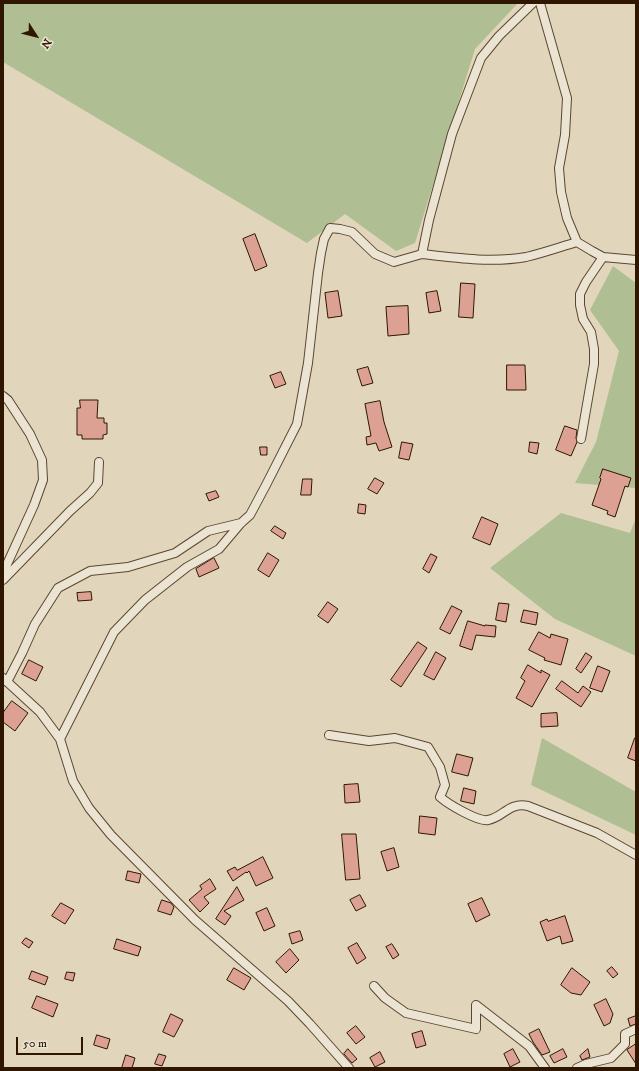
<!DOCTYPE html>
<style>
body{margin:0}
#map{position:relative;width:639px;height:1071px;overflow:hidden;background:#e1d6bb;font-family:"IM FELL DW Pica",serif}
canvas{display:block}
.frame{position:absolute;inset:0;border:4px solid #2e1600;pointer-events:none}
.north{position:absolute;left:16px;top:16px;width:40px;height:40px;-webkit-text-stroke:3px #ece4d3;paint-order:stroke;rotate:126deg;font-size:11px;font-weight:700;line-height:16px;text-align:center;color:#2e1600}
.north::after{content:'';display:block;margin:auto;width:14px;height:18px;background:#2e1600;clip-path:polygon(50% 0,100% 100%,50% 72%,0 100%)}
.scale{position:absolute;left:16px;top:1037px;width:67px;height:18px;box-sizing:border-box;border:2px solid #2e1600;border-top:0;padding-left:5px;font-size:12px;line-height:14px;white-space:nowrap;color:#2e1600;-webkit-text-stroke:3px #ece4d3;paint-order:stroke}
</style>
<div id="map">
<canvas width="639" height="1071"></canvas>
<div class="frame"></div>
<div class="north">N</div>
<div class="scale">50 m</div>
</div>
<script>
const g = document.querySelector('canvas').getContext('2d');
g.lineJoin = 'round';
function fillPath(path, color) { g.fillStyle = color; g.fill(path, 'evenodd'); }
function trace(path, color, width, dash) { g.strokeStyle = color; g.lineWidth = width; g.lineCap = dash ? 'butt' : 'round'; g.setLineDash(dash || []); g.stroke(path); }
fillPath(new Path2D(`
 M3 3H518L475 49 415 243 396 251 345 214 307 243 3 62Z
 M613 266 636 283V488L575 483 596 442 619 351 590 310Z
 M561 513 630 533 636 518V656L555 619 490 568Z
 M542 738 636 792V835L531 785Z`), '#afbe93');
const building = new Path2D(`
 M255 234 267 266 255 271 243 239Z
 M461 283 475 284 473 318 459 317Z
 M338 291 342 316 328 318 325 293Z
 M437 291 441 311 429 313 426 293Z
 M408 306 409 334 388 336 386 307Z
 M507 365H525L526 390H507Z
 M368 367 373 383 362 386 357 370Z
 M281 372 286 384 275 388 270 376Z
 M80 400H98L97 418H104V423H107V434L103 435V439H82V435H77V408H80Z
 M380 401 384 422 392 447 379 451 376 443 367 445 366 437 371 436 365 404Z
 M565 426 577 430 576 438 577 442 571 456 556 450Z
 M402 442 413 444 409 460 399 458Z
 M530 442 539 443 537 454 529 452Z
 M260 447H267V455H261Z
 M603 469 631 478 628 487 625 486 615 517 607 514 608 511 592 505 601 479 600 478Z
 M375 478 384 483 377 494 368 489Z
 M303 479H312L311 495H301Z
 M216 491 219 497 209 501 206 494Z
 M359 504 366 505 365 514 358 513Z
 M482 517 498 524 490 545 473 538Z
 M275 526 286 533 283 539 271 531Z
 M268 553 279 560 269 577 258 570Z
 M431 554 437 557 429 573 423 569Z
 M214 558 219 568 199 577 196 569Z
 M91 592 92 600 78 601 77 593Z
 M328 602 338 609 328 623 318 616Z
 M499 603 509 604 506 622 496 620Z
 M452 606 462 611 450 634 440 629Z
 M524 610 538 613 536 625 521 622Z
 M468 621 485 626V625L496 626 495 637 476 635 472 650 460 646Z
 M539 632 550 638 551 634 568 639 561 665 544 660 545 658 529 650Z
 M418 642 427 648 401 687 391 680Z
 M436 652 446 658 434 680 424 675Z
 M586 653 592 657 581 673 576 669Z
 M29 660 43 667 36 681 22 674Z
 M528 665 541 673V670L550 675 532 707 516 698 525 681 521 678Z
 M598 666 610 671 602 692 590 688Z
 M562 681 578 693 583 686 591 692 581 707 556 689Z
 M12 701 28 713 15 731 3 722V713Z
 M557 713 558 726 541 727V714Z
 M635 738H636V761L628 758Z
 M457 754 473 758 468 776 452 772Z
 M358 784 360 802 345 803 344 785Z
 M464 788 476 791 474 804 461 801Z
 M420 816 437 818 435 835 419 833Z
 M342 834H356L360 879 346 880Z
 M394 848 399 867 387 871 381 852Z
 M263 857 273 878 256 886 249 871 247 873 246 872 233 881 227 871 235 867 237 870Z
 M128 871 141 874 139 883 126 880Z
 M210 879 216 889 204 897 209 903 200 912 189 900 202 889 200 886Z
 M237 887 244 900 224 911 231 916 225 925 216 919Z
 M360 895 366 906 356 911 350 900Z
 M482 898 490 915 476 922 468 904Z
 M162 900 171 903 174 907 171 915 158 911Z
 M61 903 74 910 65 924 52 916Z
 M267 908 275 926 264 931 256 913Z
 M565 916 573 941 562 944 560 936 547 941 540 922 547 919 548 921Z
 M300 931 303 940 292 944 289 934Z
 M26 938 33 942 29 948 22 943Z
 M117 939 141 947 138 956 114 949Z
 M357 943 366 958 357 964 348 948Z
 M392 944 399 955 393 959 386 947Z
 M290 949 299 960 286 973 276 962Z
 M612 967 618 974 613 978 607 971Z
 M234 968 251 978 244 990 227 980Z
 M572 968 590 982 581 995 571 993 561 985Z
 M32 971 48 977 45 985 29 979Z
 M67 972 75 973 73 981 65 979Z
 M37 996 58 1004 53 1017 32 1008Z
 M606 999 613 1014 610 1023 604 1026 594 1005Z
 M171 1014 183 1020 174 1037 163 1032Z
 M636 1016V1024L630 1026 628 1019Z
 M356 1026 365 1037 356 1044 347 1033Z
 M539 1029 550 1052 542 1055 533 1042 529 1034Z
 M422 1031 426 1045 416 1048 412 1034Z
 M97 1035 110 1039 107 1049 94 1045Z
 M636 1044V1064L627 1050Z
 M348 1049 357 1059 352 1063 344 1054Z
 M513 1049 520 1062 510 1067 504 1054Z
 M563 1049 567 1057 554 1063 550 1056Z
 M588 1049 590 1057 582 1060 580 1056Z
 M380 1052 385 1062 375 1067 370 1058Z
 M159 1054 166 1056 162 1066 155 1064Z
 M126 1055 135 1058 132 1068H122Z`);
fillPath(building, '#dca193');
trace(building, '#2e1600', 1);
const minor = new Path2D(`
 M540 3 567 98 565 135 559 168 561 192 567 218 577 242 592 251 603 257 636 260
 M422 254C456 258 492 263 526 257 543 253 560 247 577 242
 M3 396 8 400 30 434 42 460 43 480 34 505 3 573
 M581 439 594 364V349L591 332 583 319 580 305V294L586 282 603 257
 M3 580 70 511 90 493 98 483 99 462
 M3 678 40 712 60 739 73 781 89 808 111 835 195 920 288 1001 310 1024 349 1068
 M7 682 22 653 35 624 58 588 90 571 128 567 175 553 208 531 241 523
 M329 735 369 741 395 738 428 747 440 767 445 785 440 797C448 804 478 822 488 820 504 817 508 802 528 806L597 833 636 855
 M60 739 114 632 145 600 187 567 219 549 241 523 250 515 266 485 297 424 308 363 318 273 321 253 324 239 330 228 340 229 352 232 375 254 394 262 422 254 429 220 452 134 481 58 499 36 533 3
 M374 986 385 998 406 1013 476 1029V1005L529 1046 545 1068
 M577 1068 586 1064 611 1058 625 1044V1034L636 1029`);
trace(minor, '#5b462f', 10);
trace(minor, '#ece4d3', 8);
</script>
